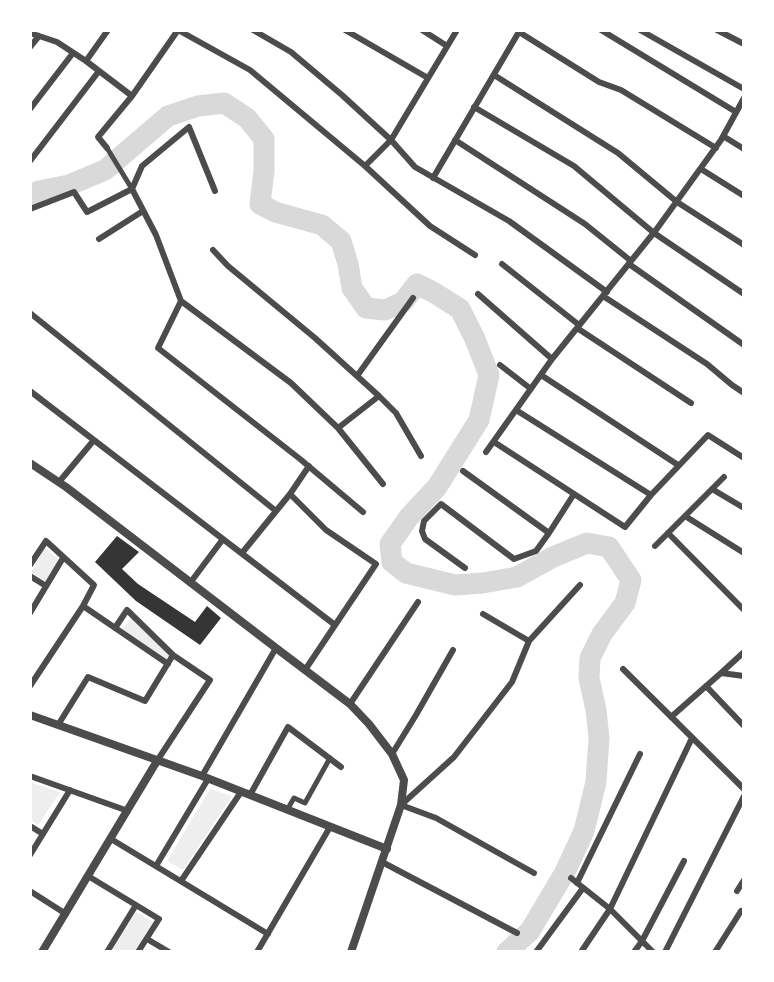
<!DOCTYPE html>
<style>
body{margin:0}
#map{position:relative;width:774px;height:982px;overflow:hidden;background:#fff;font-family:"DM Sans",sans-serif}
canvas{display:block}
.frame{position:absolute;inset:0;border:32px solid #fff;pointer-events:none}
</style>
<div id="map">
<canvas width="774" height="982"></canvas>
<div class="frame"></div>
</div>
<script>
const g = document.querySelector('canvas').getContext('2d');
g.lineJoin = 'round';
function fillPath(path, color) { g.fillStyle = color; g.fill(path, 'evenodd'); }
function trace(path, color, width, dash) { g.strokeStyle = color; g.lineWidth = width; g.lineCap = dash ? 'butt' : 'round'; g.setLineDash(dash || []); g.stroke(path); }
fillPath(new Path2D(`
 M45 548 59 560 46 582 31 572Z
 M132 617 169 655 166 660 122 629Z
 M30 782 60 792 38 825 30 819Z
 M210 789 232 796 183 870 167 861Z
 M136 912 153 922 134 952H111Z`), '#eee');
trace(new Path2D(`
 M30 196 39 191 69 185 105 170 168 116 198 106 224 103 247 118 264 139V171L260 204 275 212 322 225 341 241 348 264 352 288 366 308 385 310 403 302 417 284 433 292 460 309 475 339 489 375 479 420 437 487 409 517 390 544 392 562 406 573 455 585 483 583 517 577 553 557 587 543 609 547 631 580 625 603 602 634 590 658 589 678 596 710 599 738 596 782 584 831 565 872 530 931 507 952`), '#d9d9d9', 21);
fillPath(new Path2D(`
 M117 536 139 552 122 569 138 584 195 622 207 606 221 618 200 645 136 601 95 562Z`), '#353535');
trace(new Path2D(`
 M107 148 132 189
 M287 810 294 798 305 803 330 758`), '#4c4c4c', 5);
trace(new Path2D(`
 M178 30 250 70 365 166 430 226 475 255
 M253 30 291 52 342 95 391 140 415 167 509 221 607 292
 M345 30 428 78
 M422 30 447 46
 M601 30 736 112
 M640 30 744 89
 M717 30 744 44
 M519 32 599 82 621 90 716 148
 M30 33 57 42 86 61 132 96 98 137 107 148
 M30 47 39 36
 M86 61 108 30
 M494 75 618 153 677 202 744 245
 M132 96 178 30
 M474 107 574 166 654 233 744 294
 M30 109 73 53
 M723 136 744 149
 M455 140 585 224 631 261
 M30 161 99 71
 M365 166 391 140 457 30
 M701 169 744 196
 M433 178 520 30
 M132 189 142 166 189 127 215 191
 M30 209 74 192 87 212 132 189 156 235 181 301 158 348 300 459 363 512
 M99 239 143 211
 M213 250 228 266 315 338 379 396 396 413 421 456
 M502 264 579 325
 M629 264 744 345
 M478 294 552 359
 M603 296 707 364 732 385 744 393
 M181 301 291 383 338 428 383 484
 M30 313 276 511
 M577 328 691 403
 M500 365 531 389
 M541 375 678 465
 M357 376 413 298
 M30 391 335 625
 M516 410 651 495
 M338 428 379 396
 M494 442 625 527 651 495 708 435 744 458
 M486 452 552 359 656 230 721 140 744 98
 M463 471 549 533 574 494
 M59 482 94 440
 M712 489 744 508
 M290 494 326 530 376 564 305 670
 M685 516 744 553
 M668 533 744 610
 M655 546 724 477
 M242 553 290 494 309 466
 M30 565 46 541 94 585 83 606 30 686
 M465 568 425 539 422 531 424 521 441 504 514 559 536 551 549 533
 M30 576 46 586
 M190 583 223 539
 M83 606 168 664
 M30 613 63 558
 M483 614 529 641 512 682 454 757 401 805 436 818 534 873
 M115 628 127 610 173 655 210 680 157 761
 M529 641 580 585
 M623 669 744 789
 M721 673 744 652
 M706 686 744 726
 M350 704 418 602
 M671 717 721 673 744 676
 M58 725 88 677 145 701 173 655
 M392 754 416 715 453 650
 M30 776 128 811
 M202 776 276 648
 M250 795 288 727 341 767
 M30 826 43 834
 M111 839 268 934
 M30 855 70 790
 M382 862 517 933
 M156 866 208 779
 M88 876 159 919 138 952
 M571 878 610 909 653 952
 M181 881 241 792
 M577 883 640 754
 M30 891 66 914
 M737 891 744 880
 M147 939 169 952
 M107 952 136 905
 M257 952 330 827
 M536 952 583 888
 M581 952 610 909 692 738
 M634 952 642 941 684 861
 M665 952 744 796
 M715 952 741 911`), '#4c4c4c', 6);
trace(new Path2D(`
 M30 463 66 487 276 648 350 704 369 724 392 754 404 780 401 805 351 952
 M30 715 202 776 387 849
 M42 952 157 761`), '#4c4c4c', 8);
</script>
